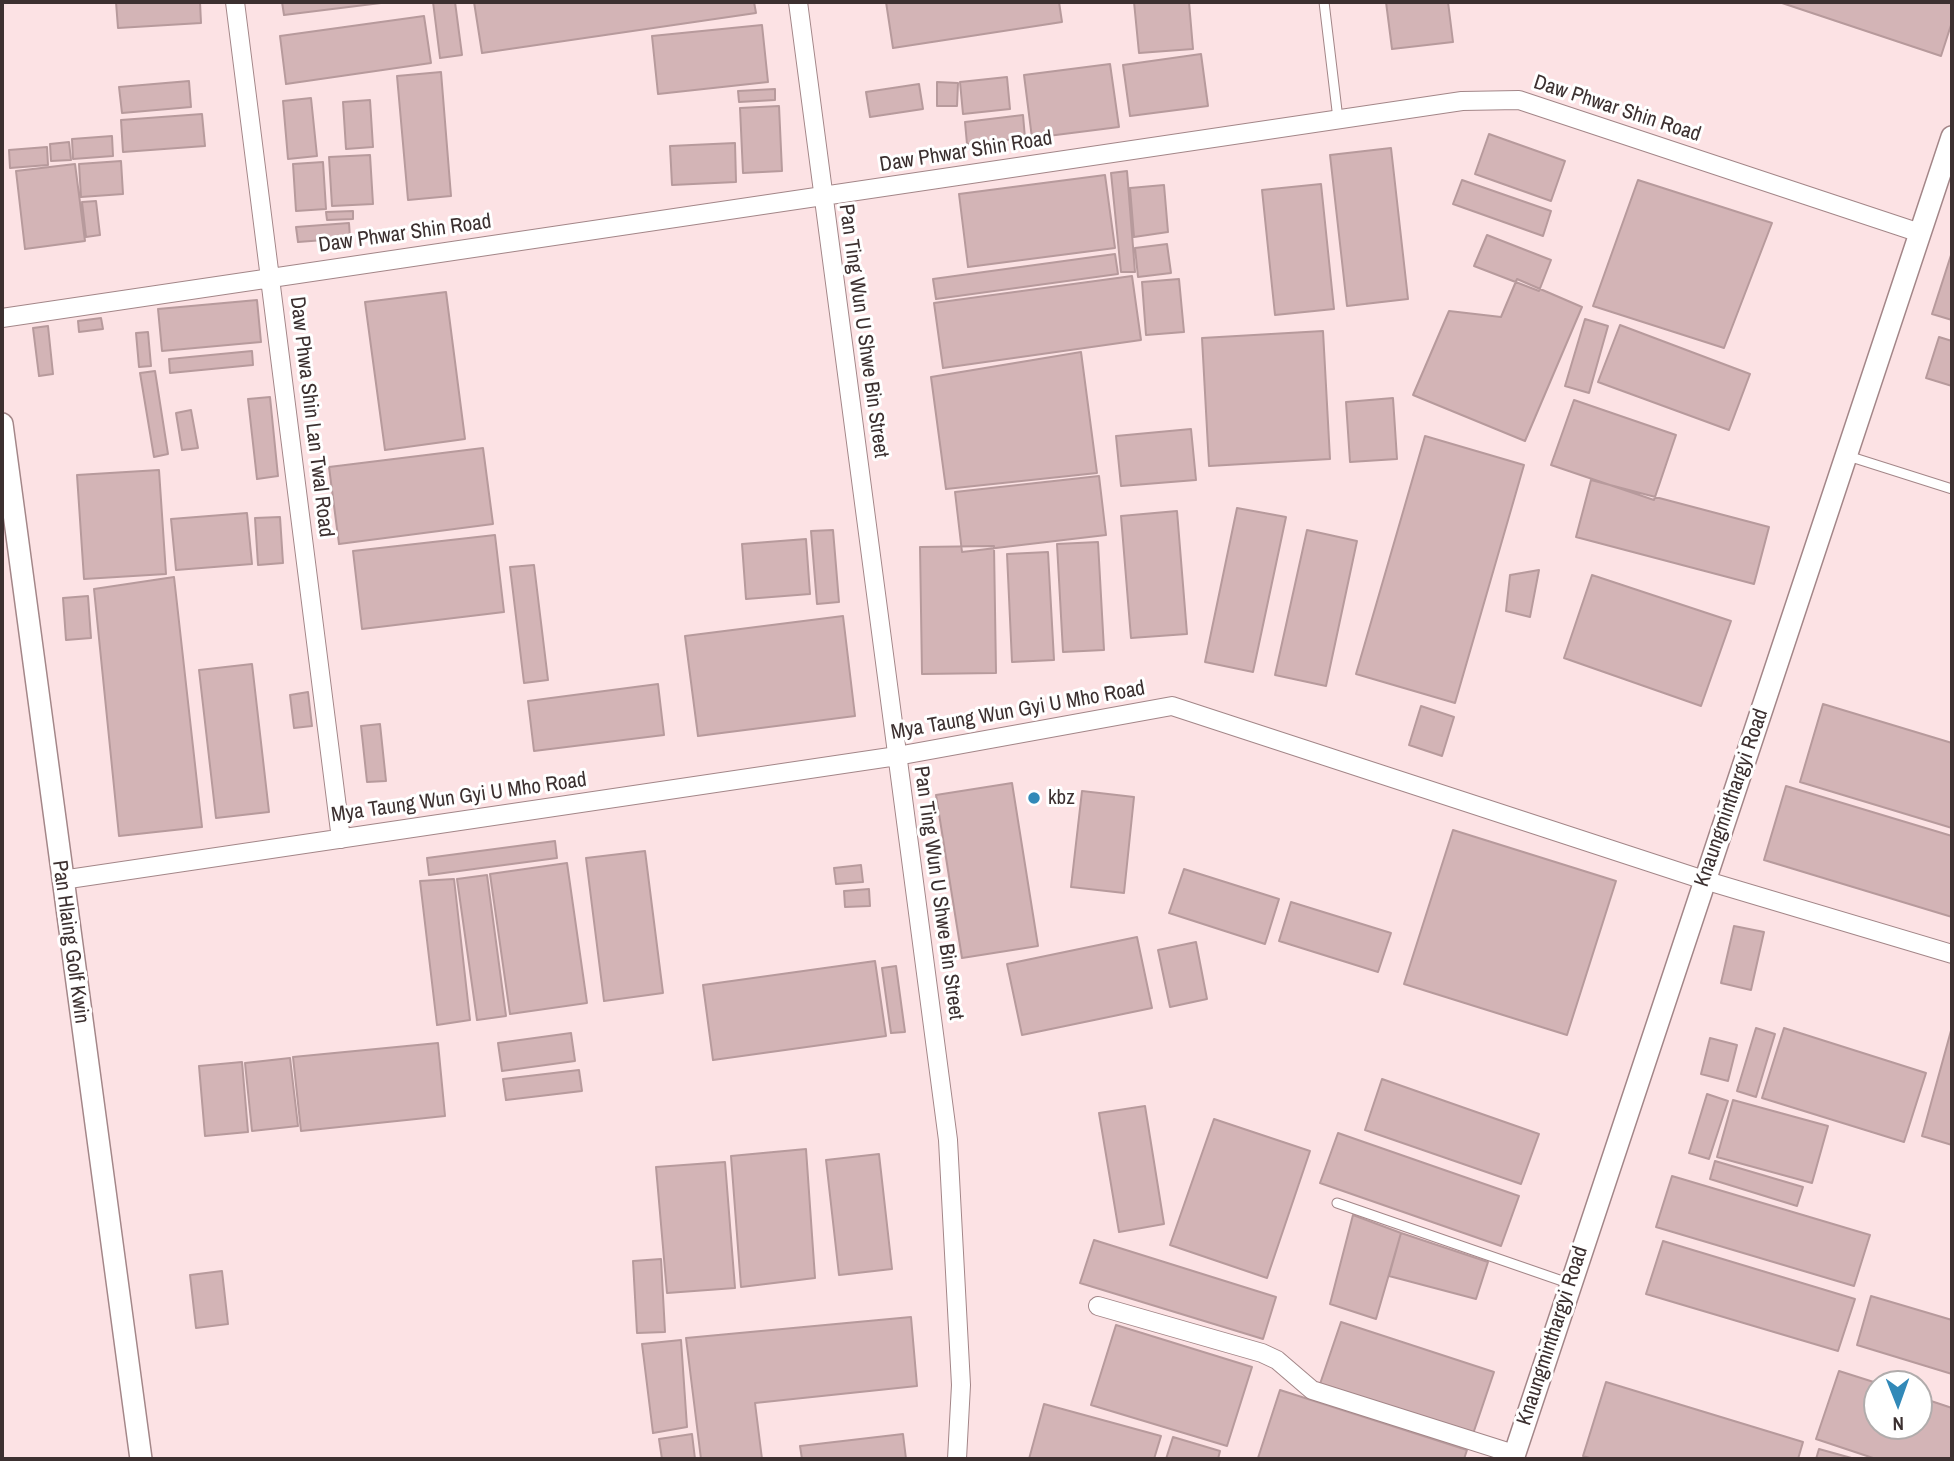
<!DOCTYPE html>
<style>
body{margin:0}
#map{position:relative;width:1954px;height:1461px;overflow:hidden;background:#fce2e4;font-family:"Archivo Narrow",sans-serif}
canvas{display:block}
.frame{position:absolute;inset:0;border:4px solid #3c3030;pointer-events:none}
.north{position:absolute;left:1863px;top:1370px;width:70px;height:70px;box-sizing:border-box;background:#fff;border:2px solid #b1acac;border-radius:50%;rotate:179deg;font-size:19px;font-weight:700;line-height:28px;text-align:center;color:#3c3030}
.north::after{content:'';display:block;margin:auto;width:24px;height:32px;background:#3289b8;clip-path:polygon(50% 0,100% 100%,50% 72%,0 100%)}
</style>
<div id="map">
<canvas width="1954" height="1461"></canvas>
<div class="frame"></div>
<div class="north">N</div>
</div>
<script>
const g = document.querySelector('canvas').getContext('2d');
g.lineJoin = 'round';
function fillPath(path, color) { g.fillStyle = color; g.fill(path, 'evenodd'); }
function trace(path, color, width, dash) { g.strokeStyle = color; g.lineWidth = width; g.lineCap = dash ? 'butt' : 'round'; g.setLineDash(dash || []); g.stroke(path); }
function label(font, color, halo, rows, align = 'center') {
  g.font = font + ' "Archivo Narrow",sans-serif'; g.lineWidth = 6; g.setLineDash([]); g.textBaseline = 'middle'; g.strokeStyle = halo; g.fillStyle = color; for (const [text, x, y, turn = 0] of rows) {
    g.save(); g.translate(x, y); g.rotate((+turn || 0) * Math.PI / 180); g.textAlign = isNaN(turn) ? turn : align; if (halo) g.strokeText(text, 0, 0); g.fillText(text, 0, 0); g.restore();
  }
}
const building = new Path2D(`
 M116 2H200L201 23 118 28Z
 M282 2H389L284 15Z
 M433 2H455L462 55 440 58Z
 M474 2H754L756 13 482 53Z
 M886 2H1059L1062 22 893 48Z
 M1134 2H1189L1193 49 1139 53Z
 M1386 2H1448L1453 42 1392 49Z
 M1779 2H1952V22L1941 56Z
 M424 16 431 63 286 84 280 36Z
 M762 25 768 82 658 94 652 36Z
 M1201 54 1208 106 1130 116 1123 65Z
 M1110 64 1119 127 1032 138 1024 75Z
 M441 72 451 196 408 200 397 76Z
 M1007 77 1010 109 963 114 960 82Z
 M189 81 191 107 122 113 119 87Z
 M937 82 958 83 957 106H937Z
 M919 84 923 109 870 117 866 92Z
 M775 89V100L739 102 738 91Z
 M311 98 317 156 288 159 283 101Z
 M370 100 373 147 346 149 343 102Z
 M779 106 782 171 743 173 740 108Z
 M202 114 205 146 123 152 121 120Z
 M1023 115 1025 138 967 144 965 122Z
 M1489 134 1565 161 1551 201 1475 174Z
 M112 136 113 156 73 159 72 139Z
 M69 142 71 160 51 161 50 144Z
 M735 143 736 182 672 185 670 146Z
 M47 147 48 165 10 168 9 150Z
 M1391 148 1408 299 1347 306 1330 155Z
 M370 155 373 204 332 206 329 157Z
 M121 161 123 194 81 197 79 164Z
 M323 162 326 209 296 211 293 164Z
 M75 164 85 241 25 249 16 171Z
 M1127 171 1135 272H1121L1111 173Z
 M1105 175 1115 248 968 267 959 194Z
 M1462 180 1551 211 1543 236 1453 204Z
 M1638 180 1772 223 1724 348 1593 306Z
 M1321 184 1334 309 1275 315 1262 190Z
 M1164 185 1168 232 1134 237 1130 188Z
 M96 201 100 235 86 237 82 202Z
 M353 211V219L327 220 326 212Z
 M349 223 350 238 298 242 296 227Z
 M1487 235 1551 260 1539 291 1474 266Z
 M1167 244 1171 273 1138 277 1135 248Z
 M1952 252V320L1932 314Z
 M1115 254 1118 274 936 299 933 279Z
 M1132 276 1141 340 943 368 934 303Z
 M1179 279 1184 332 1146 335 1142 282Z
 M1517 279 1582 307 1525 441 1413 395 1449 311 1501 317Z
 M446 292 465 439 385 450 365 302Z
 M257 300 261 342 162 351 158 309Z
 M101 318 103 329 79 332 78 321Z
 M1585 319 1608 326 1589 393 1565 386Z
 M1620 325 1750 374 1729 430 1598 382Z
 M48 326 53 374 39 376 33 328Z
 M1323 331 1330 459 1209 466 1202 338Z
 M148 332 151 366 139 367 136 333Z
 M1939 337 1952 341V386L1926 378Z
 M252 351 253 365 170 373 169 359Z
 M1081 352 1097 473 946 489 931 377Z
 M155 371 168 454 154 457 140 373Z
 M270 397 278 476 257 479 248 399Z
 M1393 398 1397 459 1350 462 1346 402Z
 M1574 400 1676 435 1654 500 1551 465Z
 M191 410 198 448 182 450 176 413Z
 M1191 429 1196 480 1121 486 1116 436Z
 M1425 436 1524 465 1455 703 1356 674Z
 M483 448 493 524 339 544 329 467Z
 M159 470 166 574 84 579 77 475Z
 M1099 476 1106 535 962 552 955 492Z
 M1591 480 1769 527 1754 584 1576 537Z
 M1237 508 1286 517 1253 672 1205 662Z
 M1177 511 1187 634 1131 638 1121 516Z
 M247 513 252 564 176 570 171 519Z
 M280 517 283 563 258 565 255 518Z
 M833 530 839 602 817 604 811 531Z
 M1307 530 1357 541 1326 686 1275 675Z
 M495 535 504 612 362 629 353 551Z
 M806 539 810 594 746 599 742 544Z
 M1098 542 1104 650 1063 652 1057 544Z
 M994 546 996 673 922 674 920 547Z
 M1048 552 1054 660 1012 662 1007 554Z
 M534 565 548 680 524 683 510 567Z
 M1539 570 1530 617 1506 611 1510 575Z
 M1592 575 1731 621 1701 706 1564 658Z
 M174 577 202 827 119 836 94 589Z
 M88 596 91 638 66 640 63 598Z
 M843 616 855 716 698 736 685 636Z
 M252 664 269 812 216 818 199 670Z
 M658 684 664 735 534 751 528 701Z
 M308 692 312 726 294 728 290 695Z
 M1823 704 1952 743V828L1800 782Z
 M1421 706 1454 717 1442 756 1409 745Z
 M380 724 386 781 367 782 361 726Z
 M1012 783 1038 946 962 958 936 795Z
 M1786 786 1952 836V917L1764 860Z
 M1082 791 1134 797 1124 893 1071 887Z
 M1453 830 1616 881 1567 1035 1404 984Z
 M555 841 557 858 429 875 427 858Z
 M645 851 663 993 604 1001 586 858Z
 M567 863 587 1003 510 1014 490 874Z
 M861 865 863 882 836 884 834 868Z
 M1184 869 1279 899 1265 944 1169 913Z
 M487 875 506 1016 477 1020 457 879Z
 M454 879 470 1020 437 1025 420 881Z
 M869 889 870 906 845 907 844 891Z
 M1291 902 1391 933 1378 972 1279 941Z
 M1734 926 1764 932 1751 990 1721 983Z
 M1137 937 1152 1008 1022 1035 1007 964Z
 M1196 942 1207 999 1170 1007 1158 950Z
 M875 961 886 1036 713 1060 703 985Z
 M896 966 905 1032 891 1033 882 968Z
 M1952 1027V1145L1922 1136Z
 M1756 1028 1775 1034 1756 1097 1737 1091Z
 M1784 1028 1926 1073 1904 1142 1762 1098Z
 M571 1033 575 1061 502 1071 498 1043Z
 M1710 1038 1737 1045 1728 1081 1701 1074Z
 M438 1043 445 1116 301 1131 293 1057Z
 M290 1058 298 1126 252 1131 245 1063Z
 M242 1062 248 1132 205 1136 199 1066Z
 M579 1070 582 1091 506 1100 503 1079Z
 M1382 1079 1539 1134 1521 1184 1365 1130Z
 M1707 1094 1728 1101 1709 1159 1689 1153Z
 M1733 1100 1828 1126 1812 1183 1717 1157Z
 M1145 1106 1164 1224 1119 1232 1099 1113Z
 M1214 1119 1310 1151 1267 1278 1170 1245Z
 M1338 1133 1519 1196 1501 1246 1320 1183Z
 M806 1149 815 1278 741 1287 731 1156Z
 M879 1154 892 1269 839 1275 826 1160Z
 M1715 1161 1803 1187 1797 1206 1710 1179Z
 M725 1162 735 1288 667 1293 656 1167Z
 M1672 1176 1870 1235 1854 1286 1656 1227Z
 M1353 1215 1401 1233 1376 1319 1330 1304Z
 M1401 1233 1488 1262 1476 1299 1389 1276Z
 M1094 1240 1276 1297 1263 1339 1080 1283Z
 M1663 1241 1855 1299 1838 1351 1646 1294Z
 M661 1259 665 1332 637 1333 633 1261Z
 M222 1271 228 1324 196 1328 190 1275Z
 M1871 1296 1952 1320V1374L1857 1345Z
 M911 1317 917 1386 755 1403 762 1459H701L686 1338Z
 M1341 1322 1494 1372 1473 1434 1320 1384Z
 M1116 1325 1252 1367 1227 1446 1091 1405Z
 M681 1340 687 1427 653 1433 642 1344Z
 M1839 1371 1880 1384H1877V1426H1919V1397L1952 1408V1459H1876L1816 1439Z
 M1606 1382 1803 1442 1798 1459H1593L1583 1456Z
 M1280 1390 1467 1450 1464 1459 1258 1458Z
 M1044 1404 1161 1436 1154 1459H1029Z
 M692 1434 695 1459H662L659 1439Z
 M903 1434 906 1459H802L800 1446Z
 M1173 1437 1220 1451 1218 1459H1166Z
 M1819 1449 1855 1459H1816Z`);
fillPath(building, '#d3b4b6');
trace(building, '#b79a9c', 2);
const service = new Path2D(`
 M1324 2 1338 119
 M1848 456 1952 489
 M1337 1203 1571 1284`);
const minor = new Path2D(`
 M235 2 341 839
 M798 2 948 1140 961 1385 957 1459
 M2 318 1462 101 1519 100 1920 233
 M62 880 897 756 1172 706 1704 880 1952 954
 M1098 1306 1262 1353 1277 1360 1312 1390 1514 1454`);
const tertiary = new Path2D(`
 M2 424 141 1459
 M1513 1459 1952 137`);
trace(service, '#a38688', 11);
trace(minor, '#a38688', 20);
trace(tertiary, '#a38688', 24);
trace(service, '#fff', 9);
trace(minor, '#fff', 18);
trace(tertiary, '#fff', 21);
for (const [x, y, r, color] of [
 [1034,798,7,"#3289b8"]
]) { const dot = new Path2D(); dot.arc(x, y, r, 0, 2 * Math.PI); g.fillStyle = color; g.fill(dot); trace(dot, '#fff', 2.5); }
label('21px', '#3c3030', '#fff', [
 ["Daw Phwar Shin Road",1617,109,18],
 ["Daw Phwar Shin Road",966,152,-9],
 ["Daw Phwar Shin Road",405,234,-8],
 ["Pan Ting Wun U Shwe Bin Street",863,331,82],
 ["Daw Phwa Shin Lan Twal Road",311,417,83],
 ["Mya Taung Wun Gyi U Mho Road",1018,711,-10],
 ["Mya Taung Wun Gyi U Mho Road",459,798,-8],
 ["Knaungminthargyi Road",1732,798,-71],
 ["Pan Ting Wun U Shwe Bin Street",938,893,82],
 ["Pan Hlaing Golf Kwin",70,942,82],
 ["Knaungminthargyi Road",1553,1336,-72]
]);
label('21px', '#3c3030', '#fff', [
 ["kbz",1048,798]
], 'left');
</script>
